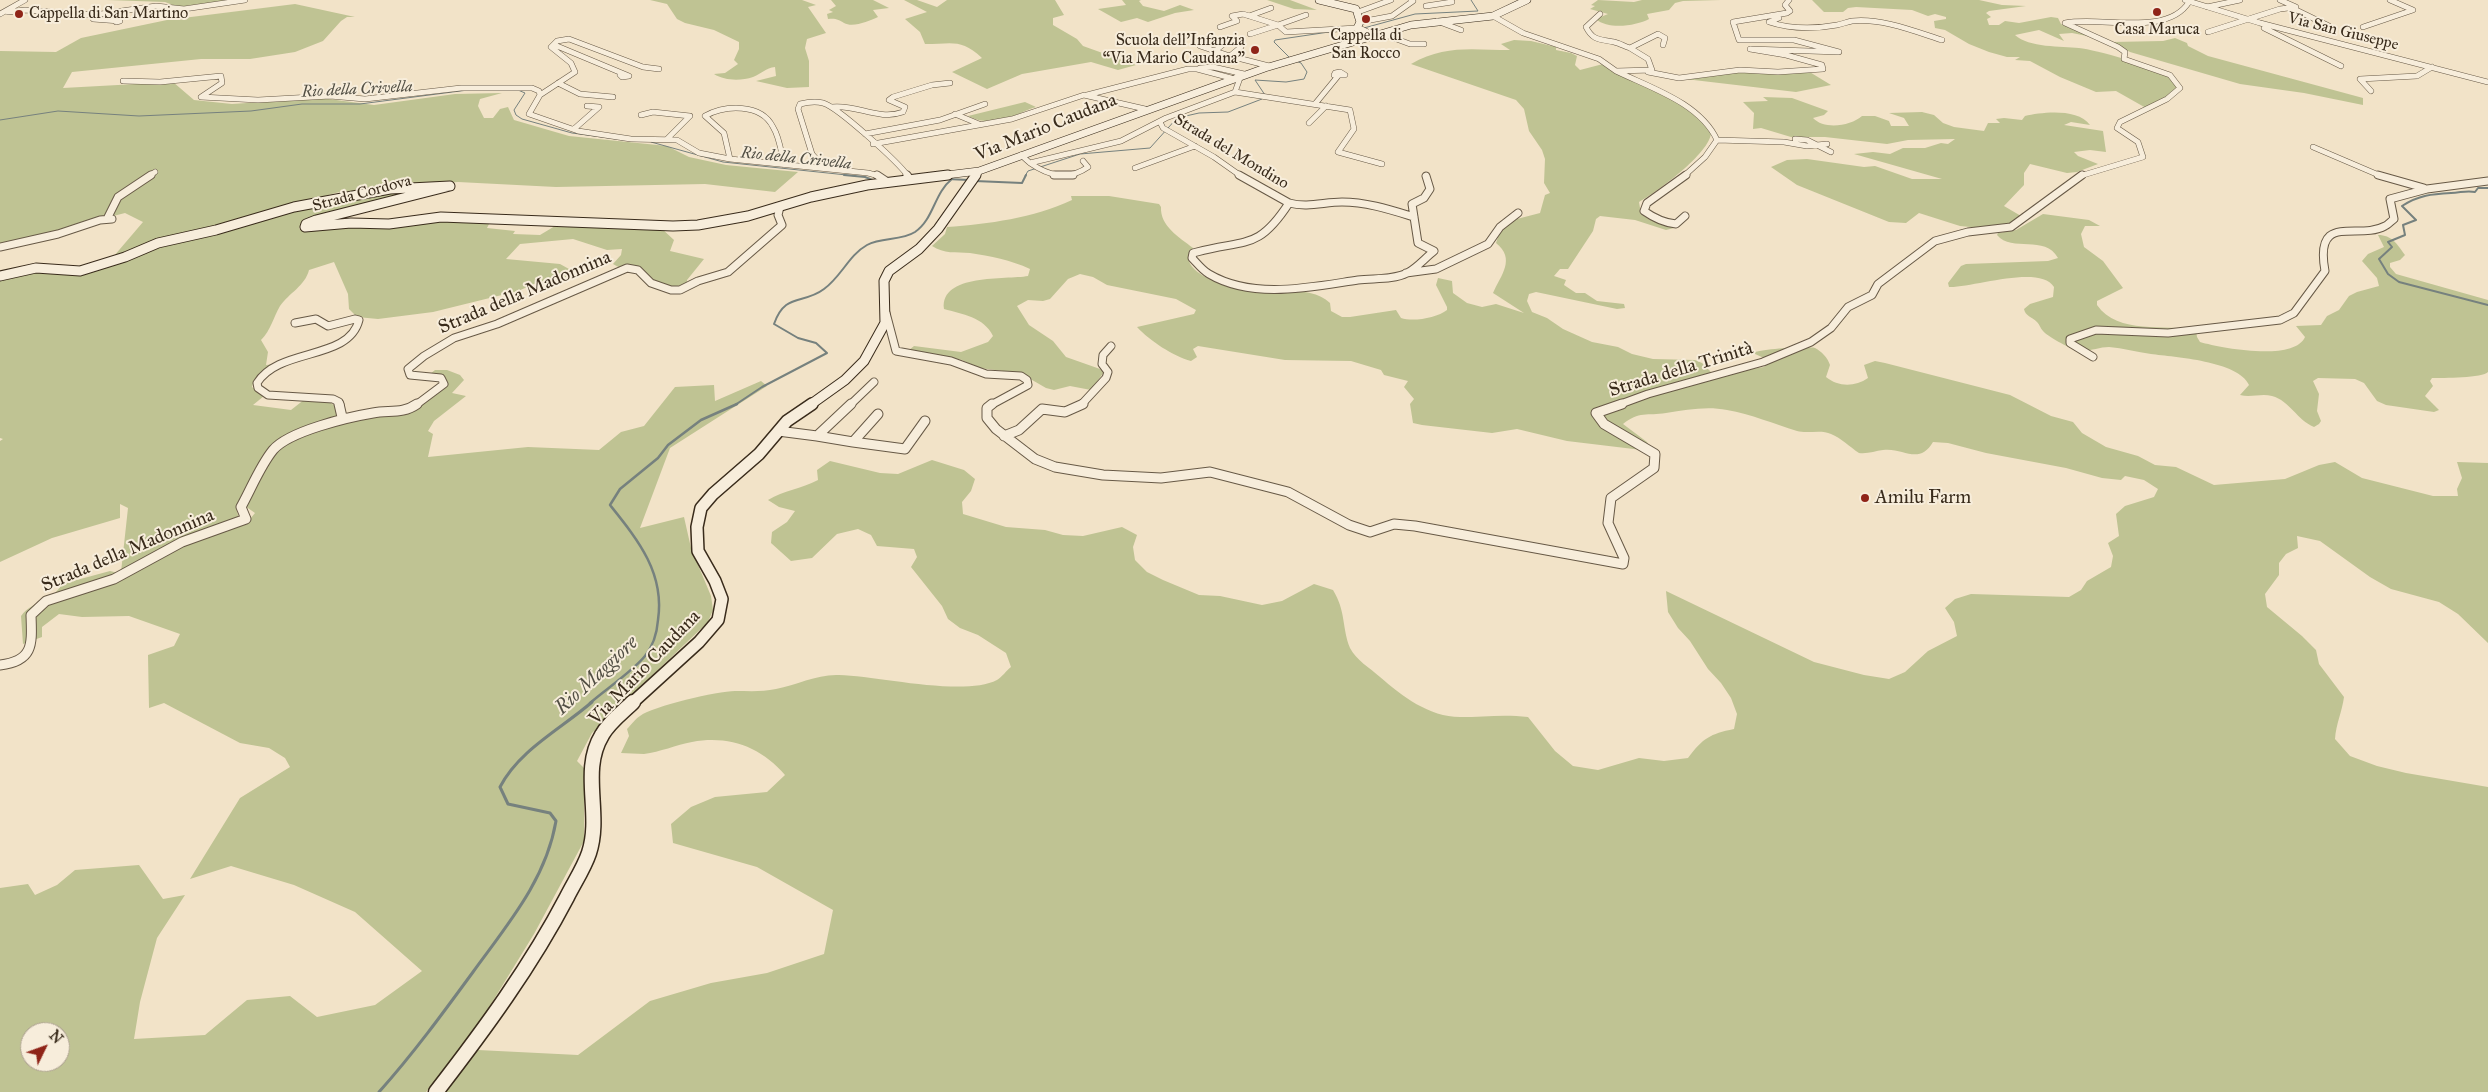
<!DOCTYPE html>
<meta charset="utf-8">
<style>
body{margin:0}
#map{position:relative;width:2488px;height:1092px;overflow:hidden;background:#f2e3c8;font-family:"IM FELL Great Primer",serif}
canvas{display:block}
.north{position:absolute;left:20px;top:1022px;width:50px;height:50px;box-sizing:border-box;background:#f7eddb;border:1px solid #ab9f8e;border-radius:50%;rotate:48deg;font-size:14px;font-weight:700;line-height:20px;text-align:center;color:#392b1b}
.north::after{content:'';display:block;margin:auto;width:18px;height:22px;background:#8f2418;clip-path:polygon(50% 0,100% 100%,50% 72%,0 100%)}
</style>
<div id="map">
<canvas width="2488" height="1092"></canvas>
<div class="north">N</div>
</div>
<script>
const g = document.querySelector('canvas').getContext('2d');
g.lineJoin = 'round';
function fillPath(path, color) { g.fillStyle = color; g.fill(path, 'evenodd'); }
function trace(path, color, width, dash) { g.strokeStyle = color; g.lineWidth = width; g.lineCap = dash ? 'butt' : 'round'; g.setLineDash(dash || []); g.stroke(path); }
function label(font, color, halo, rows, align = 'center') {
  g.font = font + ' "IM FELL Great Primer",serif'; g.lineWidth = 4; g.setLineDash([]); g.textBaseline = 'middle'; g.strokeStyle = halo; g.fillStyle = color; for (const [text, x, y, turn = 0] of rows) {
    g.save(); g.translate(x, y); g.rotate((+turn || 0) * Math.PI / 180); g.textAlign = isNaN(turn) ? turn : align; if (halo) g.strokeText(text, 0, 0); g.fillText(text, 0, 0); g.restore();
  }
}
fillPath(new Path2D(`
 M107 0H233L178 7 165 2Z
 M650 0H802L816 5 808 7 826 33 807 39 805 48 809 61V87L787 88 756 81 776 76 775 67C766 68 761 74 753 77 741 81 725 81 714 74L725 73 738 64 734 60 739 49V42L714 30 685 23 677 19 667 4Z
 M831 0H873L889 8 873 10 878 17C869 21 853 28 844 23 839 20 836 18 828 19L827 14 833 12 829 10 836 6Z
 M904 0H917L937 7 947 0H1055L1064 15 1053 18V25L1077 39 1083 46 1136 65 1118 70 1091 62 1022 74 987 89 952 72 982 58C961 38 952 44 925 44L920 32 905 19 927 12Z
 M1122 0H1141L1139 1 1143 6 1164 11 1180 5 1194 10 1175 13 1148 22 1137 18 1121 22 1098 9 1126 5Z
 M1267 0H1290L1317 10 1294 9Z
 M1598 0 1634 2 1642 0H1721L1683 1 1675 3 1669 10 1647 14 1649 19C1636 26 1608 30 1596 19L1608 14 1590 9 1595 6 1591 5Z
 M1812 0H1979L2002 5 2026 6 1989 11 1986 13 1991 17 1987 19 1989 25H1999L2005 21 2019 23 2051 17 2058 18 2061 24 2092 37 2072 33 2059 34 2064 41 2039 30 2015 35C2029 48 2061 46 2079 48 2096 50 2154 66 2168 75 2172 78 2175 84 2177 88L2174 96 2146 108 2116 91 2096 92 2060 77 2030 61 2015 60 2020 57H2007L1989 52 1969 44 1945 30 1935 28 1934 21 1946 19V17L1935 14 1928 16 1912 10 1856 7 1848 8 1843 12H1824Z
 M295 4 355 17H347L341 21 323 41 295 52 250 59H201L72 72 63 88 173 82 194 100 232 104 321 98 374 105 455 94 502 93 480 99 478 106 484 118H493L500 109 508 107 514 120 569 136 667 146 689 157 726 165 798 172 775 192 705 184 556 187 458 182 339 192 114 256 143 222 125 213 0 245V51L56 52 81 38 167 20Z
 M2175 38 2187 43 2188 46 2208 56 2363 98V105L2304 93 2240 84 2130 52 2112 42 2163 41Z
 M1514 40 1531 41 1556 47V50L1571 53 1577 56 1575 65 1580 70 1603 64 1683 105 1705 123 1711 133C1710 153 1657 192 1639 202L1641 214 1650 220 1678 227 1666 230 1635 220 1600 216 1596 219 1593 231 1568 269H1560L1554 276 1566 280 1564 285 1576 293H1585L1597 301 1624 304 1625 308 1617 309 1536 292 1529 294 1527 301 1532 312 1547 318 1563 329 1592 342 1618 347 1632 354 1653 359 1695 360 1702 363 1714 375 1723 377 1741 371 1764 367 1767 364 1766 359 1753 353C1760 349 1808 346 1815 348 1821 351 1828 358 1830 365L1826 377C1838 387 1855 387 1868 378L1864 365 1875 361 1885 363 2010 395 2051 416 2073 422 2082 433 2106 447 2138 456 2155 465 2176 467 2214 485 2285 479 2319 465 2335 462 2362 478 2433 496H2458L2457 489 2462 478 2457 462 2488 463V643L2458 614 2439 602 2391 589 2370 577 2320 541 2297 536 2298 548 2286 554 2279 563V575L2265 594 2267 607 2302 636 2316 650 2319 664 2344 697C2342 712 2336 724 2335 739L2350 756 2377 766 2406 773 2488 787V1092H445L478 1050 578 1055 650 1001 711 983 767 973 824 954 833 910 757 867 673 843 671 824 691 807 715 797 767 792 785 775C761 747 729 735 692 742 676 745 660 752 644 754 636 754 628 753 621 753L629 736 627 729C631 725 635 719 640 716 653 706 718 691 735 691 750 691 762 692 776 689 797 685 817 674 839 675 878 676 964 697 997 680 1002 677 1006 671 1011 667L1006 653 978 635 960 628 948 619 942 606 911 567 917 557 914 549 877 546 871 535 858 529 837 534 812 558 791 561 771 543 772 532 787 522 795 511 779 507 768 500C784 490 801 489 818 480L817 470 830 461 880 473 898 474 932 460 964 470 975 479 971 491 962 502 963 514 1006 527 1045 530 1063 535 1083 536 1122 527 1137 535 1133 547 1135 560 1147 572 1163 580 1199 595 1220 596 1262 605 1282 601 1314 584 1333 590C1346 611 1342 628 1350 648 1356 660 1370 668 1380 677 1402 696 1429 717 1460 717 1484 717 1504 714 1528 717L1555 751 1573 766 1598 770 1639 758 1664 761 1688 758C1703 738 1710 734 1734 729L1737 714 1731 698 1721 683 1708 669 1690 641 1678 628 1668 612 1666 591 1814 662 1864 675 1889 679 1905 672 1928 651 1957 636 1954 622 1945 608 1955 599 1971 594 2069 597 2081 590 2087 581 2111 567 2113 556 2108 543 2119 536 2116 514 2125 506 2154 497 2158 489 2144 480 2125 476 2121 480 2102 478 2066 468 1986 453 1948 443 1933 442C1919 466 1903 447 1883 450 1875 451 1868 454 1859 453 1850 447 1841 438 1831 434 1821 429 1808 434 1797 431 1774 424 1751 414 1727 410 1706 406 1687 410 1666 413 1647 416 1639 411 1623 424L1647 442 1650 448 1642 450 1567 441 1517 429 1492 433 1422 425 1413 423 1410 404 1414 399 1404 387 1408 381 1384 375 1381 370 1351 361 1285 360 1198 346 1193 349 1197 357 1191 361C1173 356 1150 341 1137 327L1194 314 1196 310 1176 299 1107 285 1093 277 1080 274 1068 279 1050 299 1043 301 1028 300 1017 306 1029 325 1053 341 1066 357 1100 369 1104 372 1091 390 1070 386 1054 390 1046 388 1020 373 979 368 962 360 909 350 914 346 961 352 988 342 993 336C984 317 962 314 944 309 940 273 1006 280 1028 276L1030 269C1011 260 990 256 970 253 956 252 944 254 932 246L945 234 947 227C989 224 1033 218 1072 200L1071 196H1109L1159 204 1161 207C1160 226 1179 237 1193 248L1188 258C1191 275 1220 284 1235 287 1262 293 1309 283 1330 303L1331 311 1342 317H1350L1396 310 1401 318C1413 322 1437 318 1447 310V307L1436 285 1438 278 1452 281 1453 293 1467 303 1482 307 1496 304 1524 313 1493 293C1501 275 1516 259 1496 243L1501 228 1517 219 1540 213 1545 195 1550 193 1544 183 1545 159 1542 150 1529 131 1524 109 1516 100 1411 64C1445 44 1474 50 1510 50L1501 44Z
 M1808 71 1831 85 1796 92 1685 79 1737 72Z
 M1763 97 1792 98 1828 111 1824 115 1813 118C1824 130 1851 126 1862 116H1875L1889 121 1891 126H1909L1904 118 1889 113 1922 112 1934 115 1943 123 1954 127 1984 131 1988 123H2000L1996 119 2004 118 2022 120 2025 116C2042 112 2078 108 2090 125L2071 122 2064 125 2103 131 2106 152 2090 150 2074 152 2078 156 2098 164 2077 172 2067 173 2030 164 2024 173V185L2004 206 2021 216 2002 230 1960 226 1919 213 1906 223 1889 222 1797 185 1771 167 1787 160 1807 159 1864 167 1875 166 1912 179H1942L1854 154 1873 152 1890 154 1903 148H1925L1941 143 1948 144 1955 139 1908 140 1887 144 1825 137H1791L1761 128 1753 129 1754 113 1743 102 1768 101Z
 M1025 102 1036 107C1016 113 996 130 968 116Z
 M438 187 302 224 299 229 426 221 490 222 487 228 515 231 513 234 540 235 560 223 661 228 674 240 670 251 704 259 687 280V284C655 292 656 277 633 265L620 268 613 264 621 255 622 249 607 250 573 239 520 244 506 259 560 264 569 269 567 277 539 282 518 291 433 312 378 319 357 317 349 309 348 294 334 262 309 270C305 286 289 293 280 306 273 318 271 330 261 340L268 352 266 365 275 364 254 380 252 387 264 396 253 405 291 410 305 399C317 400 330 399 338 409L337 419 270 449 236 507 239 519 121 572 128 508 120 504V518L52 538 0 562V441L3 439 0 438V278L36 269 58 273 342 199Z
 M2043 214 2089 220 2100 226H2085L2081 234 2084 247 2103 261 2123 288 2097 301V305C2118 335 2165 324 2196 330L2197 337 2200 342C2221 348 2294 362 2305 337L2296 326 2321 325 2327 316 2339 310 2349 296 2357 292 2379 286 2377 278 2362 261 2368 254 2384 247 2378 235C2392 235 2397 244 2405 255L2400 260 2390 263V267L2396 274 2488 300V372C2483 378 2443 378 2432 378L2430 381 2433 386 2425 396 2439 410 2434 412 2386 405 2377 401 2364 383 2355 379 2318 378 2313 381 2319 394 2317 411 2321 421 2319 424 2314 427C2297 420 2290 401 2272 396 2261 393 2251 398 2240 395L2249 385C2239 361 2174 357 2151 354 2137 352 2123 348 2109 347 2098 347 2087 353 2076 350 2069 348 2047 336 2043 331 2040 328 2040 325 2037 322 2032 317 2025 316 2024 309L2030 304 2053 297 2054 287C2040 264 1972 288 1949 287L1948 283 1961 266 1966 264 2048 261 2058 258C2045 234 2012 253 1997 235L1998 233 2016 230Z
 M435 370H447L460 375 464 380 452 393 466 396 434 421 428 431 433 434 428 457 528 447 599 450 621 432 644 426 675 387 714 385 715 401 761 381 767 386 670 448 640 528 684 517 691 548 711 596 713 610 708 622 592 733 577 761 584 768V841L534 934 480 1022 426 1092H0V888L28 884 35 895 57 885 75 870 139 865 163 899 185 895 157 938 140 1002 134 1039 205 1035 247 1000 290 996 317 1017 375 1005 422 971 355 912 294 885 231 866 190 879 240 798 290 767 285 758 269 748 240 743 164 703 149 708 148 655 174 646 180 634 129 616 82 617 59 614 42 627V637L23 644 21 616C34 599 50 604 62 584L110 571 127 575 180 546 250 519 255 513 245 506 277 449 297 437 345 420 412 411 432 398 448 382 441 375 430 374ZM30 1032H60V1062H30Z`), '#bfc393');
trace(new Path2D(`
 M1364 28 1415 14 1478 11 1471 0
 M1291 59 1274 42 1275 40 1329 32
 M518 90 525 93 514 110 516 115 522 119 572 133 631 141
 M0 120 58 111 139 116 251 111 302 104H360L468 90
 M651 142 723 162 856 176
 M1025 176 1028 171 1080 154 1150 148 1177 118 1199 113 1228 112 1262 99 1265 95 1255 80 1286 82 1304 79 1307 72 1301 63 1296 61`), '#76817e', 1);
trace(new Path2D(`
 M844 175 865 177 875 181
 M947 179 969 180
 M975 181 1022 183 1026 175
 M2488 188H2478L2475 192C2466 190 2460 193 2451 193 2432 194 2419 195 2402 206L2416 220 2403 225 2405 235 2388 242 2392 247 2379 259 2388 274 2399 282 2488 305
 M735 405 762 387 827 353 816 343 798 338 774 324C785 292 803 305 824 289 841 277 849 255 867 245 882 237 901 241 915 232 934 219 934 193 952 179`), '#76817e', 2);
trace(new Path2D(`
 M590 703C606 689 633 671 645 656 653 646 657 633 658 620 665 573 638 540 610 505L620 489 658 458 668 445 701 420 737 404`), '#76817e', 2.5);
trace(new Path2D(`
 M379 1092C413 1054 443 1013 473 972 507 925 546 880 556 821L550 813 508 804 500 787C519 750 561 729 592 702`), '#76817e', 3);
const streetFar2 = new Path2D(`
 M2185 0 2260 23 2488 82
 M1426 6 1452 2
 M2207 7 2240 0
 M2292 8 2329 26
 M8 12 25 10 94 15 156 6 184 9 245 0
 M1358 12 1391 0
 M0 14 25 0
 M1600 14 1586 27C1593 41 1600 39 1614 42 1619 43 1624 46 1630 48
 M1306 15 1278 25 1286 32 1357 28
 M1249 16 1271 8
 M1493 16 1523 33 1599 59 1616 71 1652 70 1648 59 1630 48 1658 34 1665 38 1663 45
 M95 18 93 19 120 21 116 22
 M1779 18 1769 22C1790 29 1815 29 1837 25 1842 24 1847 22 1852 21 1882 18 1914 31 1942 40
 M1437 21 1461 30
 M1360 22 1392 16 1413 1 1411 0
 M1220 27 1237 21 1232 16 1243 14 1278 25 1250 34
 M2363 27 2413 10 2390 0
 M2264 28 2341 66
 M2208 32 2280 9 2296 7 2280 0
 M1380 33 1410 44H1424
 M1210 37 1200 46 1215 51
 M1226 42 1215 51 1230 56
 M557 46 629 76 622 77 620 75 622 74
 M1241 47 1230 56 1269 66
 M1200 68 1213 67 1244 74
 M659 69 643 67 569 39 557 41 551 47 571 63 575 72 540 95 529 114 578 131 631 139 677 140 699 153 730 159 868 173 879 176
 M1616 71C1651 88 1700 103 1717 140L1705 157 1684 176
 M1340 72 1345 75H1334L1335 73Z
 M1648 72 1679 78 1740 70 1778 72 1823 69 1822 65 1786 55 1750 49 1839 52 1794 40H1739L1733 22 1787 13 1790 11 1785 5 1789 0
 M123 81 160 82 221 76 222 83 201 97 258 100 330 96 365 99 461 88H532L539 91 540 95
 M558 83 580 94 613 97
 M2371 91 2360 79 2417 76 2432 67
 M1235 92 1350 110 1354 129 1338 152 1382 164
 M1087 95 1188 69H1197L1231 78
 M1315 104 1338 76
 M832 107C857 104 878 121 903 112L905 107 889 100 893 97 932 85 950 83
 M955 114 979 124
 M641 115 653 112 690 116 668 138
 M1160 122 1163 128 1214 157 1241 176
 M1309 123 1326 106
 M574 129 599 107 587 106
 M865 134 940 120 985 104
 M1795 139 1807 140 1831 152
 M1717 140 1784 142 1807 146 1827 144
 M873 144 1012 119 1084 95 1145 109
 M2313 147 2381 176
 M1021 155 1030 163 1121 141 1166 118 1235 92 1240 78 1237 76
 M730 159 724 133 705 116C725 105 761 103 773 127 780 138 781 152 784 165
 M1030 163C1049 176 1068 181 1088 167L1083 161
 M824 168 812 154 798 109 800 104C808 102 815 101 823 103 838 107 899 163 908 176
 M1135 168 1195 146
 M149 176 155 172
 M2080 176 2143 157 2138 142 2117 128 2120 122 2167 99 2180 88 2170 75 2124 59 2125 52 2118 47 2065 23C2102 16 2167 37 2189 2`);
const streetFar1 = new Path2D(`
 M877 175 886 181
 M907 175 910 179
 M1054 175H1073
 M1239 175 1289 203C1258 251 1245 239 1197 252L1193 253 1192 258C1197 263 1202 270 1209 274 1253 300 1311 287 1358 280 1374 278 1393 280 1407 273 1417 268 1425 258 1434 251L1418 243 1412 204 1424 198 1430 189 1426 176
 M2378 175 2424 188
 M1289 203C1308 208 1324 202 1342 202 1367 202 1391 210 1414 217
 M1685 216 1676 224C1664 223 1654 218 1644 211L1647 203 1686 175
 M107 219 118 197 151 175
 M0 247 58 234 100 220 112 219
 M1406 273 1436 269 1488 244 1500 227 1518 213
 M886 313 896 351 951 361 986 374 1021 376 1027 380 1028 385 991 405
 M295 323 316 319 328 326 355 319 359 320C349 361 279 347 257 383L258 388 268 395 333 399 339 402 340 405
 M2093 357 2070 343V339L2096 330 2168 333 2280 320 2294 313 2325 271C2314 211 2358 241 2385 226 2388 225 2391 221 2394 219L2390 199 2427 189 2488 181
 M416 405 444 384 441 378 410 375 408 369 424 356 454 338 497 324 627 268 638 270 651 283 671 290H680L698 281 728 272 782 225 778 215 780 207
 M850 405 874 382
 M1081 405 1106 378 1108 372 1102 364 1103 355 1111 346
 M1618 405 1648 394 1763 362 1811 342 1831 328 1848 307 1872 295 1878 284 1935 241 1968 232 2011 227 2082 175`);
const street = new Path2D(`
 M339 404 342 417 345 418
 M992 404 987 408V418L996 429 1035 459 1055 467 1103 475 1161 478 1210 472 1288 492 1349 525 1370 532 1394 524 1415 526 1623 564 1624 558 1608 523 1611 498 1654 468 1655 454 1604 424 1596 413 1622 404
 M778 431 817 436 851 404
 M817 436 853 442 878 414
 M1004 436 1019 430 1042 409 1065 412 1083 404
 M853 442 905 449 925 421
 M0 665C34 661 32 644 31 615L46 601 114 579 182 542 246 519 241 507C251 489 260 466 273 450 289 431 349 417 373 413 389 410 403 414 417 404`);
const secondaryFar3 = new Path2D(`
 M1319 0 1356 9 1360 22 1357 28 1372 35
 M938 176 979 171
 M975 176 979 171 1265 68 1411 25 1493 16 1527 0`);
const secondaryFar2 = new Path2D(`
 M0 276 36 268 80 271 125 257 158 243 216 230 294 207 390 189 450 186 316 220 306 224 305 227 351 223 389 224 441 217 673 226 698 225 748 216 811 197 867 185 948 175
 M810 405 845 380 864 361 885 323 884 281 889 271 919 249 938 229 976 175`);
const secondaryFar1 = new Path2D(`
 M632 703 699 642 718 620 722 599 715 581 698 551 697 527 701 508 713 494 759 454 787 421 812 404`);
const secondary = new Path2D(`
 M436 1092C484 1030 531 966 567 897 574 883 584 868 589 853 602 814 580 771 602 735 609 722 623 712 633 702`);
trace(streetFar2, '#675946', 6);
trace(streetFar1, '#675946', 9);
trace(street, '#675946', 11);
trace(secondaryFar3, '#392b1b', 8);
trace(secondaryFar2, '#392b1b', 11);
trace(secondaryFar1, '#392b1b', 14);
trace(secondary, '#392b1b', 17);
trace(streetFar2, '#f7eddb', 5);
trace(streetFar1, '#f7eddb', 7);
trace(street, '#f7eddb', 9);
trace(secondaryFar3, '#f7eddb', 7);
trace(secondaryFar2, '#f7eddb', 9);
trace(secondaryFar1, '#f7eddb', 11);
trace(secondary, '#f7eddb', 14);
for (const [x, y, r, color] of [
 [2157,12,5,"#8f2418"],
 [19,14,5,"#8f2418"],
 [1366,19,5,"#8f2418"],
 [1255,50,5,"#8f2418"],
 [1865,498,5,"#8f2418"]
]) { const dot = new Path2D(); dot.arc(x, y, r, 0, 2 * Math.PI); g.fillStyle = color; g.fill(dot); trace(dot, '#f7eddb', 2); }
label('16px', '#392b1b', '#f7eddb', [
 ["Cappella di San Martino",29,14,"left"],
 ["Casa Maruca",2157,30],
 ["Cappella di",1366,36],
 ["San Rocco",1366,54],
 ["Scuola dell’Infanzia",1245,41,"right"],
 ["“Via Mario Caudana”",1245,59,"right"]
]);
label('16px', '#392b1b', '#f7eddb', [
 ["Via San Giuseppe",2343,32,14],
 ["Strada del Mondino",1231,152,31],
 ["Strada Cordova",362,194,-15]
]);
label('italic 16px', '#524f44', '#f7eddb', [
 ["Rio della Crivella",357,90,-3],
 ["Rio della Crivella",796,159,6]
]);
label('19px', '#392b1b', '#f7eddb', [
 ["Via Mario Caudana",1046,128,-22],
 ["Strada della Madonnina",525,293,-23],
 ["Strada della Trinità",1681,370,-17],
 ["Strada della Madonnina",128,551,-23],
 ["Via Mario Caudana",645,668,-46]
]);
label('19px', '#392b1b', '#f7eddb', [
 ["Amilu Farm",1875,498]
], 'left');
label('italic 20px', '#524f44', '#f7eddb', [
 ["Rio Maggiore",597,676,-43]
]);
</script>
